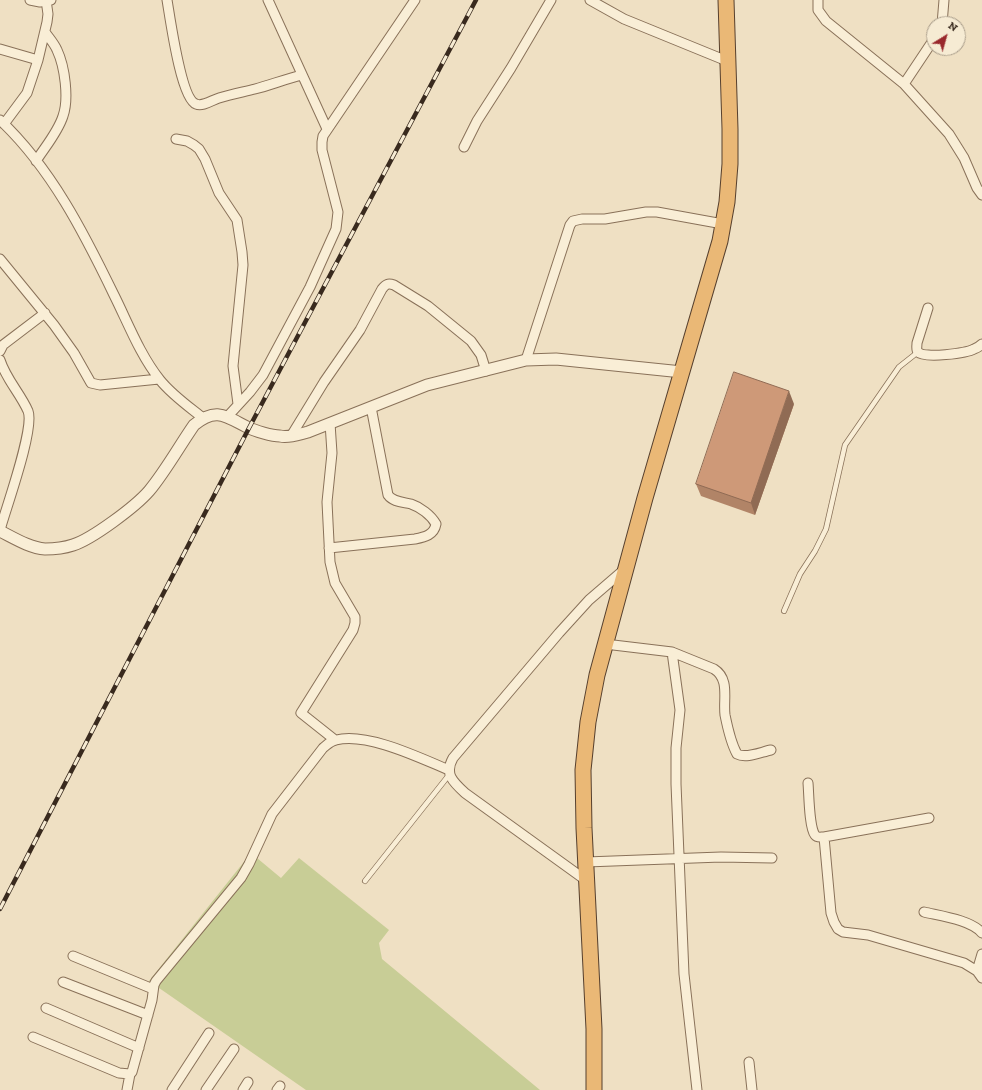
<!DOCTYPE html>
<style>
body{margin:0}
#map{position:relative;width:982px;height:1090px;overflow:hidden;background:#efe0c3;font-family:"Zilla Slab",serif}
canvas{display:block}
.north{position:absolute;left:926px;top:16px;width:40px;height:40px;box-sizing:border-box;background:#f6ebd3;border:1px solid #aa9e8b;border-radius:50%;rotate:37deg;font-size:11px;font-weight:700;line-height:16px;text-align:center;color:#392a1e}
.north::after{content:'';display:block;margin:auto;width:14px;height:18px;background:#99282c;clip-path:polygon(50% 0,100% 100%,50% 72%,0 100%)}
</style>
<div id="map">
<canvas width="982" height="1090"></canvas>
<div class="north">N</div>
</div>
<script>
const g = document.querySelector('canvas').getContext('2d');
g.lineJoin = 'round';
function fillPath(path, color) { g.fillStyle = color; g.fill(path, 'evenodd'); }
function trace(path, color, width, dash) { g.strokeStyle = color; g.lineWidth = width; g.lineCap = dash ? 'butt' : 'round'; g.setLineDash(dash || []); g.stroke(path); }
fillPath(new Path2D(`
 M251 853 281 878 299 858 389 930 379 943 382 959 540 1090H306L149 981Z`), '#c8cd96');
const service = new Path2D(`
 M784 611 800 574 815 551 826 529 845 445 899 367 918 352
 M365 881 449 775`);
const minor = new Path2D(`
 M30 0 40 2 51 0
 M167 0C170 17 181 99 196 104 203 107 212 100 219 98 231 94 243 92 255 89 270 85 286 79 302 75
 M268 0 327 129
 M590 0 624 19 727 61
 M818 0V10L826 21 904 84 949 134 964 158 977 188 982 195
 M942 24 944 0
 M0 49 38 60
 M904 84 934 39
 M0 120C51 168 84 233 114 295 128 323 140 355 160 380 172 395 188 406 203 418
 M4 124 27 93 38 60 47 22 48 14 46 0
 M176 139 187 141 194 145 199 149 205 159 219 193 237 220 242 252 243 265 233 366 238 404
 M464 147 477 121 511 68 551 0
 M36 161C45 147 58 132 63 116 69 99 65 67 57 50 54 43 49 38 45 32
 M0 259 54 325 74 353 91 383 100 385 159 379
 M928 308 917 343C917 346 916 350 918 352 924 359 967 353 974 349 977 348 980 346 982 344
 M0 351 3 345 45 313
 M0 360C6 379 20 393 28 411 35 428 6 508 0 530
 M526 360 570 225 573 221 582 219H605L646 212H657L723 224
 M228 416 250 392 263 375 310 287 336 229 338 212 322 150V142L323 136 415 0
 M330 423 332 453 327 502 330 562 335 583 355 617V623L353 630 301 713 335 740
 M291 436 324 382 360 330 382 289C386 284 388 283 394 285L428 306 471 341 481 355 486 371
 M329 548 415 539C425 537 434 535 436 524 431 515 420 507 411 504 403 502 393 502 388 495L371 407
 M605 644 672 652 714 669C730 679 723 699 725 715 727 725 732 745 737 754 746 759 761 752 771 750
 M672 652 680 710 676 748V784L684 974 697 1090
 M808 783C809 794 809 827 815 835 817 838 820 837 824 837L929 818
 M824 837 831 913 834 922 838 929 843 932 868 935 964 963 977 971 982 978
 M586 862 721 857 772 858
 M587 881 465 793C453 782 444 774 453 758L559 633 589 600 625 569
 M924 912C941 916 971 920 982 933
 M73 956 153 989
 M977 971 982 954
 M63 982 148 1015
 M46 1008 139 1048
 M33 1037 119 1073 130 1074 132 1072 152 1000 154 985 156 981 241 878 249 864 272 814 323 748C327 745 330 741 336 740 367 732 420 758 449 770
 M749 1062 752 1090
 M127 1090 130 1074
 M172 1090 209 1033
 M206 1090 234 1049
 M243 1090 248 1082
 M277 1090 280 1086`);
const tertiary = new Path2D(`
 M0 531C14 538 30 548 45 549 55 549 64 548 73 545 92 539 135 507 149 491 165 472 180 445 194 425 216 407 225 416 247 427 255 431 272 436 280 436 290 438 299 434 308 432L427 385 526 360 556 359 682 372`);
const trunk = new Path2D(`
 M594 1090V1029L584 828 583 770 588 722 597 675 645 498 720 241 727 202 730 164V129L726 0`);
trace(service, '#897159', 6);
trace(minor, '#897159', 11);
trace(tertiary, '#897159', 13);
trace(trunk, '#57402e', 17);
trace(service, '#f9eed6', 4.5);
trace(minor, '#f9eed6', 9);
trace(tertiary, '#f9eed6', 11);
trace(trunk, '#eab876', 15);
const rail = new Path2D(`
 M0 909 249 428 476 0`);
trace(rail, '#392a1e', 4.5);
trace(rail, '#f6ebd3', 3, [9]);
fillPath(new Path2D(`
 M794 404 755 515 701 496 696 484Z`), '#b18467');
fillPath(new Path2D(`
 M789 391 794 404 755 515 751 503Z`), '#906b54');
const building = new Path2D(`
 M734 372 789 391 751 503 696 484Z`);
fillPath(building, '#ce9978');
trace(building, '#906b54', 1);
</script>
